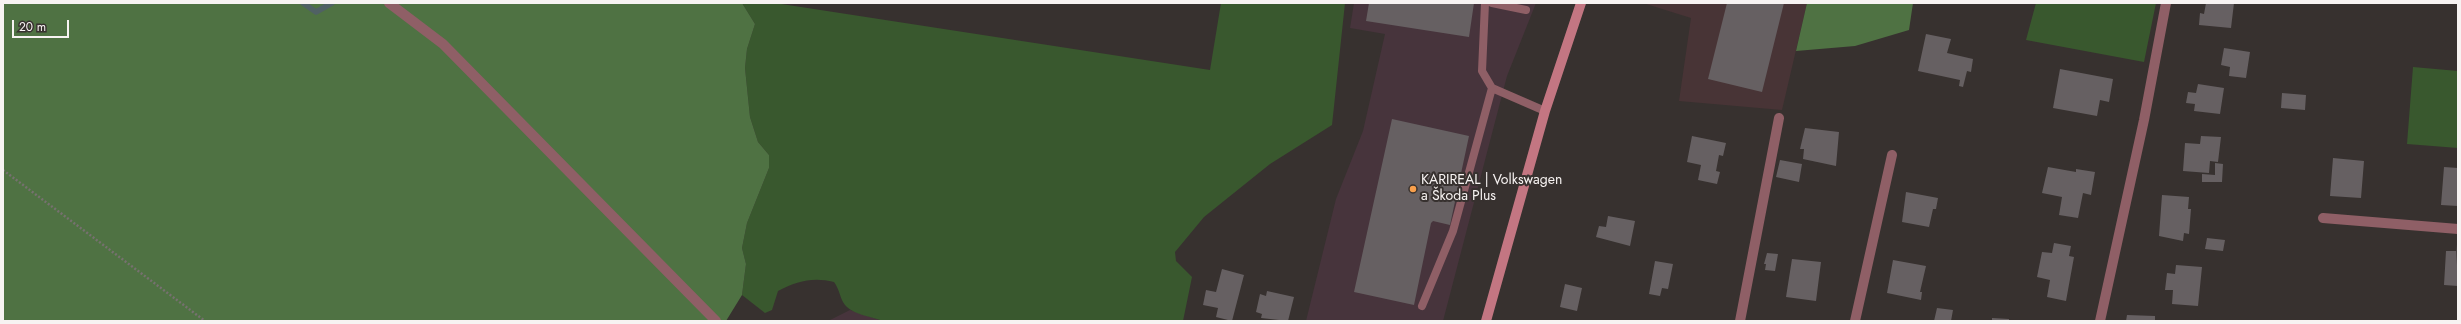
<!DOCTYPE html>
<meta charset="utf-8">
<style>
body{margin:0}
#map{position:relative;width:2461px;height:324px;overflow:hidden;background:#37312f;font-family:Jost,sans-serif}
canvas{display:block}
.frame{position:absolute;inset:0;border:4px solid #f7f3f2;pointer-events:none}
.scale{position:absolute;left:12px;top:20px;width:57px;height:18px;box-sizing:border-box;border:2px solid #f7f3f2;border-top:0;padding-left:5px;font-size:12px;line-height:14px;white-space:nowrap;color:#f7f3f2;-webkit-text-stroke:3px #37312f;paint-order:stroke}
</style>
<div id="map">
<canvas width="2461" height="324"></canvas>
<div class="frame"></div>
<div class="scale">20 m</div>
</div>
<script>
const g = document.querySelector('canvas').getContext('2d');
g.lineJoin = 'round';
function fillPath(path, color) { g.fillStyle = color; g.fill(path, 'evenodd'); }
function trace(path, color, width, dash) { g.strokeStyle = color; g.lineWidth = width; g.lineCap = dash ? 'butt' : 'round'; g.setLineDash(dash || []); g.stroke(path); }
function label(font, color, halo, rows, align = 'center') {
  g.font = font + ' Jost,sans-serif'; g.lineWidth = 4; g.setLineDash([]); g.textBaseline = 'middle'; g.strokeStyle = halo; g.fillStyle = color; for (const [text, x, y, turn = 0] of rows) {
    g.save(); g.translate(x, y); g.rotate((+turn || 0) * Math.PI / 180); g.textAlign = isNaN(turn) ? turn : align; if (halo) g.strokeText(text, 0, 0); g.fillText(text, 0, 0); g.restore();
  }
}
fillPath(new Path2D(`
 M1354 3H1536L1507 76 1443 321H1306L1336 199 1363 131 1385 34 1350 28Z
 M850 310 883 321H828Z`), '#47343c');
fillPath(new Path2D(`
 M1643 3H1807L1782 110 1679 101 1691 18Z`), '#483436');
fillPath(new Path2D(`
 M742 3H775L1210 70 1221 3H1345L1332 125 1270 164 1204 217 1175 252 1176 261 1192 277 1183 321H883C872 317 852 314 845 305 840 299 840 290 834 282 813 277 797 281 778 291L772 310 765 313 742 295 746 264 742 248 747 223 769 168V155L758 142 750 117 745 68 747 49 755 24Z
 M2036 3H2156L2144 62 2026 40Z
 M2413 67 2458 71V148L2407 144Z`), '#39582e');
fillPath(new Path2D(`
 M3 3H742L755 24 747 49 745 68 750 117 758 142 769 155V168L747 223 742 248 746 264 742 295 726 321H3Z
 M1807 3H1913L1909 30 1855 46 1796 51Z`), '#4f7243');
trace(new Path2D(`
 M303 3 316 12 332 3`), '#506164', 5.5);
fillPath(new Path2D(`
 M1369 3H1474L1469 37 1366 21Z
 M1727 3H1784L1762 92 1708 79Z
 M2206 3H2234L2231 28 2199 25 2200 13 2204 14Z
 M1926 34 1951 39 1947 53 1973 59 1971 72 1967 71 1963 87 1959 86 1960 80 1918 71Z
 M2224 48 2250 52 2246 78 2229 76 2230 67 2221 65Z
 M2060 69 2113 79 2109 102 2100 100 2097 116 2053 108Z
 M2198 84 2224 88 2220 114 2194 111 2195 104 2186 103 2188 92 2196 93Z
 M2282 93 2306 95 2305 110 2281 108Z
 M1392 119 1469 136 1450 225 1433 221 1431 223 1414 305 1354 292Z
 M1805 128 1839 132 1836 166 1803 159 1804 149H1800Z
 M1692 136 1726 143 1723 156 1719 155 1716 171 1720 172 1717 184 1698 180 1701 165 1687 162Z
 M2201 136 2221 137 2218 162 2210 161 2209 173 2183 171 2185 143 2200 144Z
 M2333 158 2364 161 2361 198 2330 196Z
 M1780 160 1802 164 1799 182 1776 177Z
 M2215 163 2223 164 2222 182H2202V174L2215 175Z
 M2048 167 2076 172V169L2095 172 2091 195 2083 193 2078 218 2059 215 2062 197 2042 193Z
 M2444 167 2458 168V206L2441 205Z
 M1906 192 1938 198 1936 209H1933L1929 227 1902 222Z
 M2162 195 2189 197 2188 209H2191L2189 234 2184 233 2183 241 2159 236Z
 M1608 216 1635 221 1630 246 1596 237 1599 226 1606 227Z
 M2207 238 2225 240 2223 251 2205 249Z
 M2054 243 2071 246 2069 256 2074 257 2066 301 2047 297 2050 280 2037 277 2042 252 2052 253Z
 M2456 244 2458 286 2444 285 2446 251H2456Z
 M1767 253 1778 254 1775 271 1765 270 1766 264H1764Z
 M1792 259 1821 262 1816 301 1786 297Z
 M1893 260 1926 266 1920 292H1922L1921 300 1887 293Z
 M1655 261 1673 264 1668 289 1662 288 1660 296 1649 294Z
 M2176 265 2202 267 2198 306 2172 304 2173 290H2165L2167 273 2175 274Z
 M1222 269 1244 275 1232 321 1216 317 1218 308 1203 305 1206 290 1216 292Z
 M1565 284 1582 288 1577 311 1560 307Z
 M1267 291 1294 297 1288 321 1261 318 1262 314 1256 312 1260 294 1266 296Z
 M1937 308 1953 310 1951 321H1934Z
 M2127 315 2155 316V321H2126Z
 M1992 318 2009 319V321H1992Z`), '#666062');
trace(new Path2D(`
 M3 170 205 321`), '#76716f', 2.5, [2, 2]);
trace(new Path2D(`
 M1485 3 1482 71 1492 88 1545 111
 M1492 3 1526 10
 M1422 306 1453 231 1492 88`), '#8f5f66', 8);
trace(new Path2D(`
 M389 3 443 44 716 321
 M2323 218 2458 229
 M1740 321 1779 118
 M1855 321 1892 155
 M2100 321 2144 120 2166 3`), '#8f5f66', 10);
trace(new Path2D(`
 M1486 321 1545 111 1581 3`), '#c37682', 10);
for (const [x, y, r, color] of [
 [1413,189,4,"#f9a04c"]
]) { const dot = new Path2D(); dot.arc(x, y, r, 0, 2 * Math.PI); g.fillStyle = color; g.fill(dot); trace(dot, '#37312f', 1.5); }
label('14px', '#f7f3f2', '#37312f', [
 ["KARIREAL | Volkswagen",1421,181],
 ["a Škoda Plus",1421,197]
], 'left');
</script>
